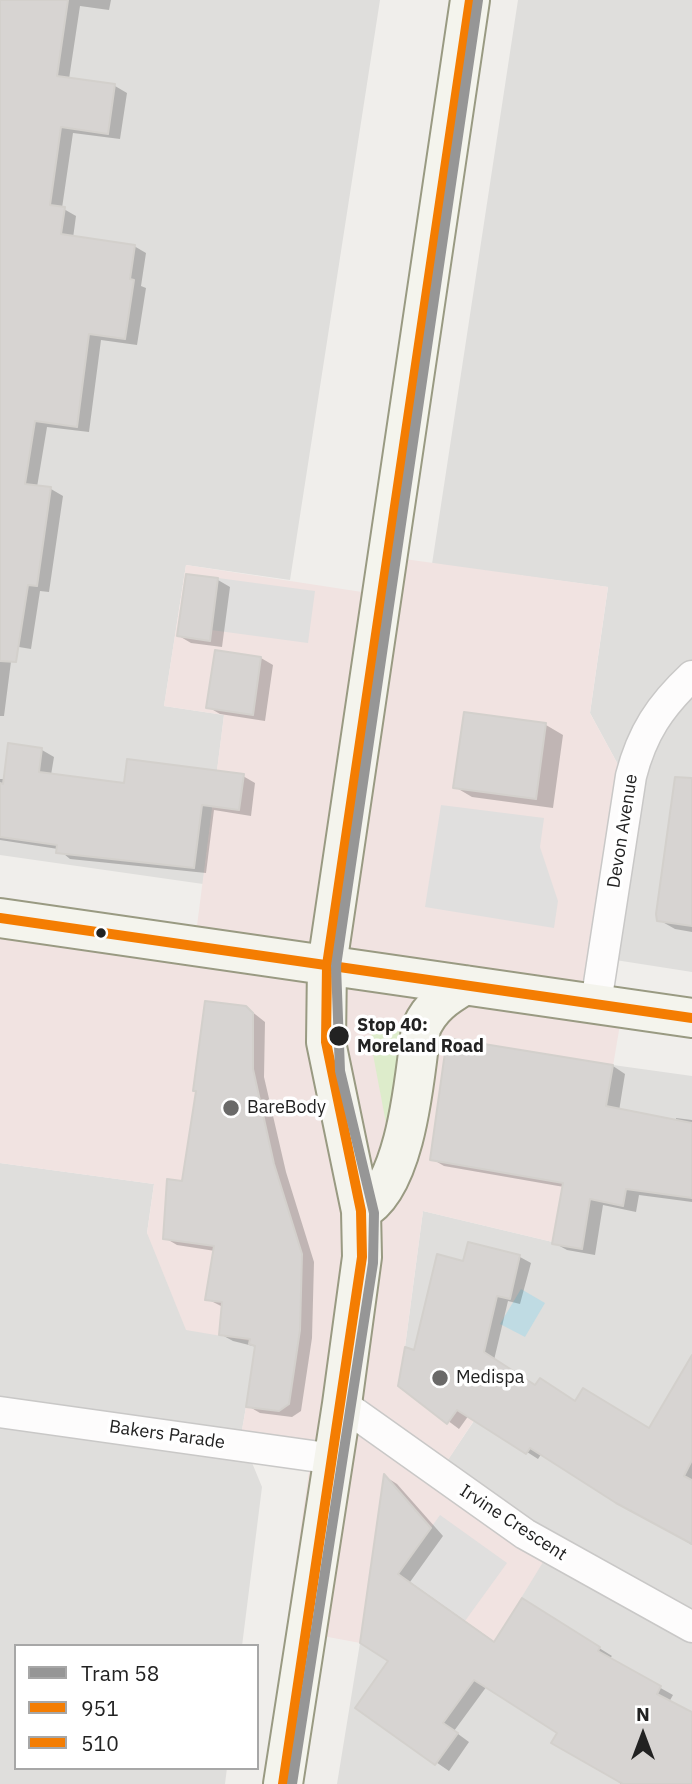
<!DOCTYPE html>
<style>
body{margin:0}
#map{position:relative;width:692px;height:1784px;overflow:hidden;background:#f0eeeb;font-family:"IBM Plex Sans",sans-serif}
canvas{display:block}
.legend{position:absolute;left:14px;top:1644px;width:245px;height:126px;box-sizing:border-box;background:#fff;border:2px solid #a7a7a7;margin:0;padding:9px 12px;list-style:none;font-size:21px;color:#222}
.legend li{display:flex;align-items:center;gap:14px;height:35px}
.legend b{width:35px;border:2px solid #a7a7a7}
.north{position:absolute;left:608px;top:1700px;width:70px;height:70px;-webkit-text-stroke:5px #fff;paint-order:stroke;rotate:0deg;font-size:19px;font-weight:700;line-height:28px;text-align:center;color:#222}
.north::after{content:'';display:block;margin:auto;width:24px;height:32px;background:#222;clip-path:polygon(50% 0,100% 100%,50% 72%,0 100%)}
</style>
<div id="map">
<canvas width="692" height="1784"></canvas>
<ul class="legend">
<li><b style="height:9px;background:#969696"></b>Tram 58</li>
<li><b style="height:9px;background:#f47d02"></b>951</li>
<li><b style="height:9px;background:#f47d02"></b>510</li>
</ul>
<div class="north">N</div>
</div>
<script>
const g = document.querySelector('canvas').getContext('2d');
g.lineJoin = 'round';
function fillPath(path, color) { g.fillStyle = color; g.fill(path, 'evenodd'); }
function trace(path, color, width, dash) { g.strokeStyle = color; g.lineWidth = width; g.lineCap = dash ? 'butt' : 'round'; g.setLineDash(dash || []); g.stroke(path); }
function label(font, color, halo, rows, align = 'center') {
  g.font = font + ' "IBM Plex Sans",sans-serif'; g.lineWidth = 7; g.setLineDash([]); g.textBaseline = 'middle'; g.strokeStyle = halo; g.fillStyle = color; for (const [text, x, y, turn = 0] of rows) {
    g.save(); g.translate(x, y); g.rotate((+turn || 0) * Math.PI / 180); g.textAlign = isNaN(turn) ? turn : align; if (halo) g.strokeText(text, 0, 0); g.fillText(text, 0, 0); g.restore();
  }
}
fillPath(new Path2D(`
 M0 0H380L290 580 186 565 164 706 224 715 203 884 0 855Z
 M518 0H692V972L609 959 634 794 590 713 608 587 432 564Z
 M613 1065 692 1076V1784H337L360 1643 434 1480 474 1421 405 1347 423 1211 582 1249Z
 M0 1163 154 1184 147 1233 257 1342 241 1436 262 1487 242 1646H16V1768H227L225 1784H0Z`), '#dfdedc');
fillPath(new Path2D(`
 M368 554 608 587 590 713 634 794 604 991 625 995 582 1249 423 1211 405 1347 503 1376 435 1480 548 1554 455 1706 360 1643 286 1629 313 1444 241 1436 257 1342 186 1330 147 1233 154 1184 0 1163V929L193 957 224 715 164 706 186 565 362 592Z`), '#f1e3e1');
fillPath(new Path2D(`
 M376 1026 410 1032 388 1134 372 1049 371 1036Z`), '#ddeccb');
fillPath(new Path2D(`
 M218 578 315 591 308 643 211 630Z
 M441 805 544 818 540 847 558 901 554 928 425 907Z
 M440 1515 507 1563 465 1621 398 1574Z`), '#e0dfde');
fillPath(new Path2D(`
 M521 1289 545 1303 525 1337 500 1324Z`), '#bfdbe3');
fillPath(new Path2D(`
 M30 0H111L109 10 80 6 69 79 115 86 127 93 120 139 73 133 62 208 76 216 73 238 134 246 146 253 141 286 146 288 137 345 101 340 89 432 47 427 37 487 51 489 63 496 49 592 40 591 31 649 13 646 4 716H0V12Z
 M218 580 230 587 222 647 191 643 179 636Z
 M261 658 273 665 265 721 220 714 208 707Z
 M546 725 563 735 553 808 472 797 455 787Z
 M10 745 42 750 54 757 51 775 125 785 243 776 255 783 251 816 214 810 206 873 70 859 58 849 0 840V779H6Z
 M692 807V932L675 929 659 920Z
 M246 1007 265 1022 264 1077 286 1172 314 1262 312 1338 301 1411 292 1417 260 1413 248 1406 257 1347 233 1341 220 1334 223 1307 207 1299 215 1251 177 1245 165 1238Z
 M613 1066 625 1074 619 1111 676 1122V1118L692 1120V1202L639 1195 636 1212 603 1205 595 1255 567 1250 554 1243 564 1187 444 1166 432 1159Z
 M469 1244 520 1257 531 1263 520 1304 508 1301 494 1360 536 1387 650 1430 692 1356V1545L542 1453 538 1459 469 1415 459 1429 400 1385 464 1263Z
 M386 1477 397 1484 443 1536 410 1582 496 1643 535 1608 612 1656 609 1659 673 1695 669 1702 692 1714V1784H621L559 1732 487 1686 454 1731 469 1742 449 1771 357 1708 391 1661Z`), '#0003');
const building = new Path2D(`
 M0 0H68L57 76 115 84 108 134 61 127 50 205 65 207 61 234 135 245 130 279 134 280 125 339 89 334 77 427 35 421 25 484 51 487 37 586 28 585 16 662 0 661Z
 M186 574 218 578 210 641 177 636Z
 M215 650 261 657 253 715 206 708Z
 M464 712 546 723 536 799 453 788Z
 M8 743 42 748 39 772 124 783 127 759 244 774 239 810 202 805 194 868 56 853 57 845 0 837V783L3 784Z
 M675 777 692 778V926L657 921 656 914Z
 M205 1001 246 1006 253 1013V1069L274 1164 302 1254 300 1330 289 1404 279 1411 246 1407 255 1346 249 1344 250 1339 219 1335 222 1302 205 1300 214 1246 163 1239 167 1179 182 1181 196 1091H193Z
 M447 1038 613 1065 606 1106 692 1123V1198L626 1189 623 1206 590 1199 582 1249 552 1244 563 1183 430 1160Z
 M468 1242 520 1255 510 1299 497 1296 484 1352 535 1385 540 1378 575 1401 583 1388 649 1428 692 1355V1460L684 1476 692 1480V1544L616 1503 530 1448 526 1454 457 1410 447 1424 398 1386 405 1347 414 1350 437 1254 463 1261Z
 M384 1474 431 1528 398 1574 494 1642 522 1598 600 1647 598 1651 661 1686 657 1694 692 1712V1784H623L551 1743 557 1733 474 1680 443 1723 458 1733 435 1765 355 1708 388 1661 360 1643Z`);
fillPath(building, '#d7d4d2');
trace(building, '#d3d0cc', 2);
const street = new Path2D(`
 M596 1003 631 776C642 733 660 706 692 676
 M342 1404 525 1534 692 1627
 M0 1412 334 1459`);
const secondary = new Path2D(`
 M0 918 692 1018
 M361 1211C407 1188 415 1074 421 1028 431 1006 445 997 465 985
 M283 1784 342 1404 362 1257 361 1211 326 1042 327 965 470 0`);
trace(street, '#c9c8c7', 33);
trace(secondary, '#999a82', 42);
trace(street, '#fdfcfc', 30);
trace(secondary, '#f4f4ed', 38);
trace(new Path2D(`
 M283 1784 362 1257 361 1211 326 1042 327 965 470 0`), '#f47d02', 10);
trace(new Path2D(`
 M0 918 692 1018`), '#f47d02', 10);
trace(new Path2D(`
 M292 1784 373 1263 374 1213 340 1071 336 966 478 0`), '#969696', 10);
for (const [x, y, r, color] of [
 [101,933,6,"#222"],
 [339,1036,11,"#222"],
 [231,1108,9,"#6a6968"],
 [440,1378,9,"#6a6968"]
]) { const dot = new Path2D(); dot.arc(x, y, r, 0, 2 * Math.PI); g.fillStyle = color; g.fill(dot); trace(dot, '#fff', 2.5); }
label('18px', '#222', '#fff', [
 ["Devon Avenue",623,831,-81],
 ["Bakers Parade",167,1435,8],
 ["Irvine Crescent",513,1523,33]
]);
label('bold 18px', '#222', '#fff', [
 ["Stop 40:",357,1026],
 ["Moreland Road",357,1047]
], 'left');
label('18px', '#222', '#fff', [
 ["BareBody",247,1108],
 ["Medispa",456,1378]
], 'left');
</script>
